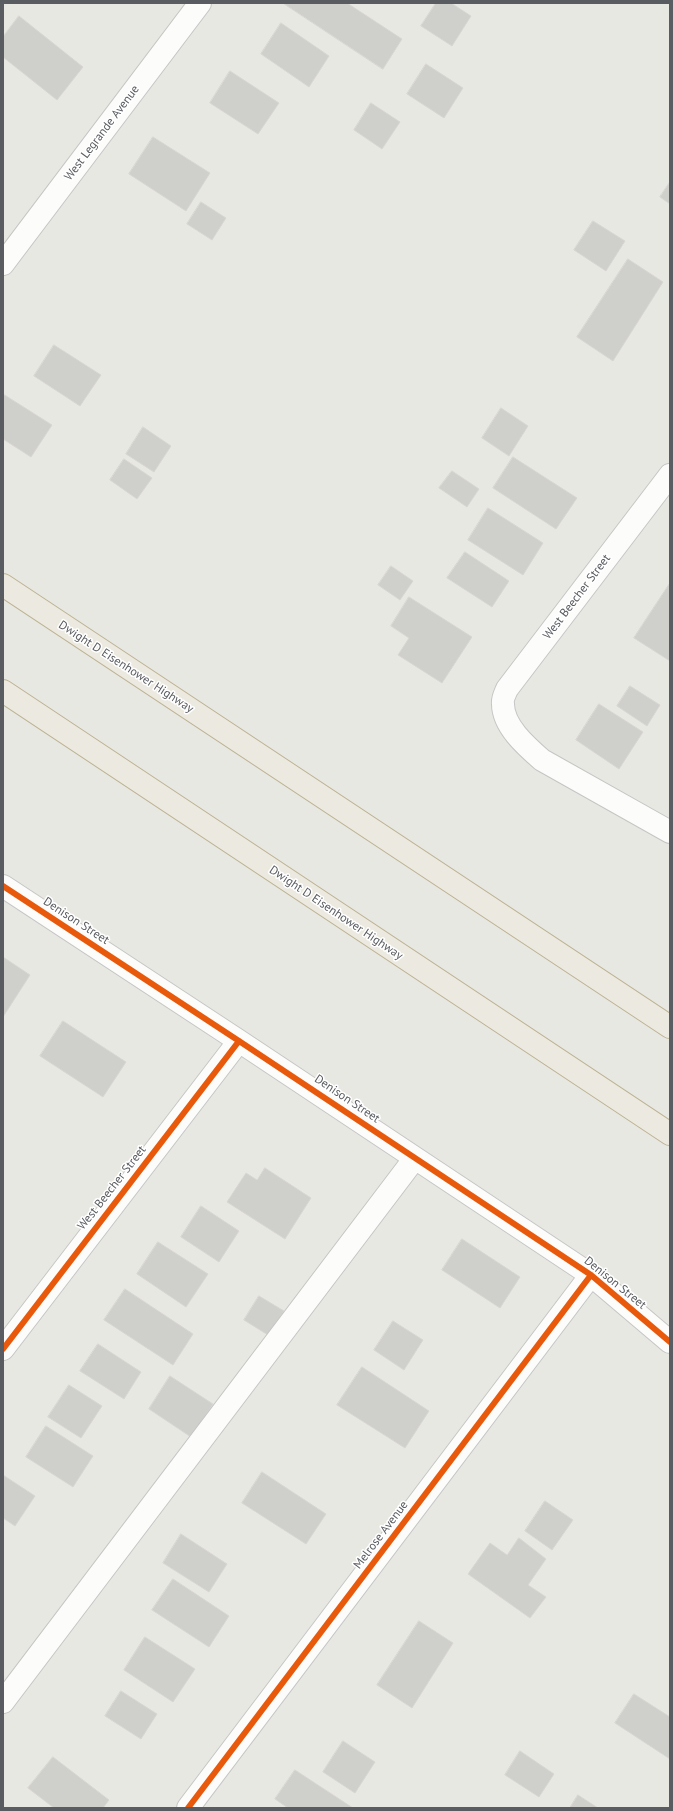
<!DOCTYPE html>
<style>
body{margin:0}
#map{position:relative;width:673px;height:1811px;overflow:hidden;background:#e8e8e3;font-family:"PT Sans",sans-serif}
canvas{display:block}
.frame{position:absolute;inset:0;border:4px solid #595c60;pointer-events:none}
</style>
<div id="map">
<canvas width="673" height="1811"></canvas>
<div class="frame"></div>
</div>
<script>
const g = document.querySelector('canvas').getContext('2d');
g.lineJoin = 'round';
function fillPath(path, color) { g.fillStyle = color; g.fill(path, 'evenodd'); }
function trace(path, color, width, dash) { g.strokeStyle = color; g.lineWidth = width; g.lineCap = dash ? 'butt' : 'round'; g.setLineDash(dash || []); g.stroke(path); }
function label(font, color, halo, rows, align = 'center') {
  g.font = font + ' "PT Sans",sans-serif'; g.lineWidth = 3; g.setLineDash([]); g.textBaseline = 'middle'; g.strokeStyle = halo; g.fillStyle = color; for (const [text, x, y, turn = 0] of rows) {
    g.save(); g.translate(x, y); g.rotate((+turn || 0) * Math.PI / 180); g.textAlign = isNaN(turn) ? turn : align; if (halo) g.strokeText(text, 0, 0); g.fillText(text, 0, 0); g.restore();
  }
}
const building = new Path2D(`
 M283 3H347L402 39 383 69Z
 M436 3H451L471 16 452 46 421 26Z
 M19 16 83 67 57 100 3 57V37Z
 M281 23 329 56 309 87 261 54Z
 M426 64 463 88 444 118 407 94Z
 M230 71 279 103 258 134 210 103Z
 M371 103 400 122 382 149 354 130Z
 M153 137 210 173 186 211 129 174Z
 M670 182V204L660 197Z
 M201 202 226 218 212 240 187 224Z
 M593 221 625 241 606 271 574 250Z
 M628 259 663 282 613 361 577 337Z
 M54 345 101 375 80 406 34 376Z
 M3 394 52 425 31 457 3 439Z
 M501 408 528 426 509 456 482 438Z
 M143 427 171 446 154 472 126 454Z
 M513 457 577 498 556 529 493 488Z
 M124 459 152 478 137 499 110 480Z
 M452 471 479 489 467 507 439 488Z
 M488 508 543 543 523 575 468 540Z
 M465 552 509 581 492 607 447 578Z
 M391 566 413 581 400 600 378 585Z
 M670 583V661L634 638Z
 M409 597 472 637 442 683 398 655 409 638 391 626Z
 M630 686 660 705 647 726 617 706Z
 M599 704 643 732 619 769 576 740Z
 M3 957 30 975 3 1017Z
 M63 1021 126 1062 103 1097 40 1056Z
 M265 1168 311 1198 285 1239 227 1202 246 1173 257 1180Z
 M201 1206 239 1231 219 1262 181 1237Z
 M462 1239 520 1277 500 1308 442 1270Z
 M158 1242 208 1274 186 1307 137 1274Z
 M125 1289 193 1334 173 1365 104 1320Z
 M259 1296 284 1311 268 1335 244 1320Z
 M393 1321 423 1340 404 1370 374 1350Z
 M98 1344 141 1372 124 1399 80 1371Z
 M362 1367 429 1411 405 1448 337 1405Z
 M170 1376 213 1404 191 1437 149 1409Z
 M69 1385 102 1406 81 1438 48 1417Z
 M46 1426 93 1456 73 1487 26 1457Z
 M262 1472 326 1514 306 1544 242 1503Z
 M3 1475 35 1496 15 1526 3 1518Z
 M545 1501 573 1520 552 1550 525 1531Z
 M181 1534 227 1564 209 1592 163 1563Z
 M519 1538 546 1559 528 1585 546 1597 530 1618 468 1574 490 1543 507 1555Z
 M173 1579 229 1616 209 1647 152 1610Z
 M419 1621 453 1643 412 1708 377 1685Z
 M145 1637 195 1669 173 1702 124 1670Z
 M121 1691 157 1714 141 1739 105 1716Z
 M634 1694 670 1717V1759L615 1723Z
 M343 1741 375 1762 355 1793 323 1772Z
 M520 1751 554 1774 539 1797 505 1775Z
 M53 1757 109 1800 103 1808H54L28 1788Z
 M295 1770 353 1808H288L275 1799Z
 M578 1795 598 1808H570Z`);
fillPath(building, '#cfcfcc');
trace(building, '#d8d6d2', 1);
const minor = new Path2D(`
 M3 264 200 3
 M670 475 507 689C505 694 502 699 503 704 503 726 526 746 542 760L670 832
 M3 886 239 1041 591 1275 670 1342
 M3 1349 239 1041
 M3 1702 415 1158
 M188 1808 591 1275`);
const highway = new Path2D(`
 M3 585 670 1027
 M3 691 670 1134`);
trace(minor, '#c5c5c5', 24);
trace(highway, '#bdb293', 24);
trace(minor, '#fcfcfb', 22);
trace(highway, '#eceae0', 22);
trace(new Path2D(`
 M3 886 239 1041 591 1275 670 1342
 M3 1349 239 1041
 M188 1808 591 1275`), '#e8590c', 6);
label('12px', '#595c60', '#fff', [
 ["West Legrande Avenue",102,133,-53],
 ["West Beecher Street",577,597,-53],
 ["Dwight D Eisenhower Highway",126,667,33],
 ["Dwight D Eisenhower Highway",336,913,34],
 ["Denison Street",76,921,33],
 ["Denison Street",347,1099,34],
 ["West Beecher Street",112,1188,-52],
 ["Denison Street",615,1283,39],
 ["Melrose Avenue",381,1535,-53]
]);
</script>
